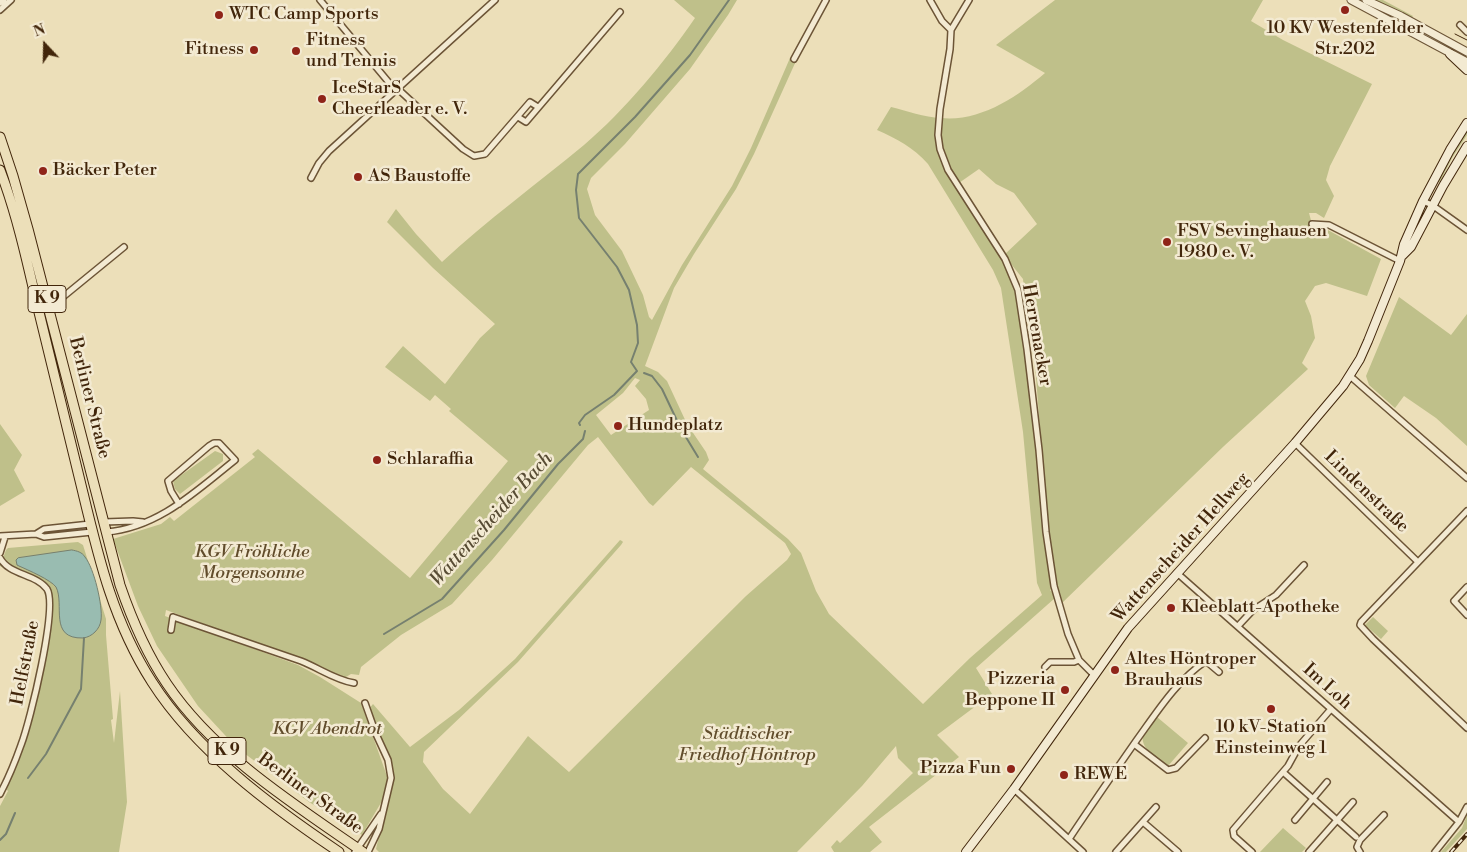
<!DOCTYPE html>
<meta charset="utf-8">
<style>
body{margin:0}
#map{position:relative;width:1467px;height:852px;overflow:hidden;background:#ecdfb9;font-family:"Libre Bodoni",serif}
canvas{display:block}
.north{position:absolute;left:20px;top:20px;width:50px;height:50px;-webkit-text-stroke:4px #f3ead2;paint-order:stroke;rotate:339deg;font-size:14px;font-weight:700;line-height:20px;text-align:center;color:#42260b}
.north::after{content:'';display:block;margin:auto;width:18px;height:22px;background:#42260b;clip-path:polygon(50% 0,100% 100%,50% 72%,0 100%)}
</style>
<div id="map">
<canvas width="1467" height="852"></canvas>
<div class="north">N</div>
</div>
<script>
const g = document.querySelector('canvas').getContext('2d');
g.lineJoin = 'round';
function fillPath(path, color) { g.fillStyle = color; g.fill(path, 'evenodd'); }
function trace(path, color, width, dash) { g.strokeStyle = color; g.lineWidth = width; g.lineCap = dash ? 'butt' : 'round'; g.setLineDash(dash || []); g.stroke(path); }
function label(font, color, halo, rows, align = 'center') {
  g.font = font + ' "Libre Bodoni",serif'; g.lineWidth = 5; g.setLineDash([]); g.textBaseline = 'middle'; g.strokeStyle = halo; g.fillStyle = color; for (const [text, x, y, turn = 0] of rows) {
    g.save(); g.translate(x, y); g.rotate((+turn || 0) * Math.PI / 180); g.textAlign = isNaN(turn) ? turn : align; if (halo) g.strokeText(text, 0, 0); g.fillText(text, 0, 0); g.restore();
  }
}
fillPath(new Path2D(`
 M674 0H737L728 15 690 69 625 144 591 178 587 189 595 215 622 251 643 295 649 317 652 320 682 265 732 186 751 148 790 58 796 61 754 154 736 189 694 254 674 288 645 366 658 372 667 381 687 424 706 452 709 460 703 469 788 539 801 553 816 591 829 614 923 704 970 658 1042 595 1037 583 1023 432 1001 288 993 270 928 164C913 147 897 139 877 130L891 107C907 111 924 117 941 118 980 122 1017 97 1045 73L996 45 1055 0H1263L1251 21 1283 40 1372 84 1330 166 1326 180 1334 196 1324 218 1316 213H1309L1312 224 1317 233 1326 229 1381 259 1367 296 1326 283 1315 286 1305 301 1311 316 1315 338 1302 363 1308 369 1224 446 1062 603 1057 593 1047 521 1036 377 1029 320 1033 319 1029 305 1025 300 1023 279 1004 255 1037 224 1014 193 996 184 979 169 956 185 1000 255 1010 274 1020 309 1040 478 1046 546 1053 588 1050 590 1055 595V598L976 668 992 694 937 735 959 757 869 827 882 842 870 852H834L831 847 837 840 840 843 913 773 898 758 896 746 862 786 797 852H379L376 849 393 777 387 755 368 710 373 704 410 747 459 710 515 659 620 540 622 541 623 542 621 545 518 662 424 752 423 762 443 789 470 814 528 736 569 772 746 596 787 560 791 554 785 543 691 467 653 506 649 503 598 437 588 445 492 560 452 604 401 635 361 667 359 675 351 674 341 680 316 665 166 610 165 616 298 665 320 677 361 703 388 779 382 801 362 835 309 802 236 747 198 706 157 646 138 606 113 539 161 524 170 517 174 521 255 457 252 454 258 449 410 578 508 461 449 411 451 409 435 395 430 401 385 367 403 346 445 384 480 338 495 324 433 268 387 222 396 209 416 234 442 262C487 220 537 184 584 145 625 110 664 63 695 18ZM635 378 640 380 635 386 646 399 649 410 611 435 596 415 623 393Z
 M1375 0H1383L1413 16 1412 18 1376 2Z
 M1467 130V135L1452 158 1440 182 1437 181Z
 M1399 297 1451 335 1467 314V446L1436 418 1404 396 1395 408 1369 385 1366 376Z
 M0 424 22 455 14 470 25 491 0 506Z
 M215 451 223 454V461L180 494 175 489 173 481Z
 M78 542 83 545 106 619V635L113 719 111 720 114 743 120 691 127 802 119 852H0V806L8 791 6 789 8 781C18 749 59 616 43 590 37 580 11 572 0 566L6 550 8 548Z
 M1373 617 1388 631 1381 639 1365 625Z
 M1157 717 1188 743 1168 766C1160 761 1140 748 1143 737 1145 730 1153 723 1157 717Z
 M1467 815V829L1446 852H1441L1462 828Z
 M1283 828 1306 848 1302 852H1260Z`), '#bfc08a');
const water = new Path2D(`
 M72 550C77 551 82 552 85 557 94 568 103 606 101 620 100 629 92 637 83 638 48 639 65 604 56 587 51 580 28 570 19 566L17 565 16 560 18 558Z`);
fillPath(water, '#99bcb1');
trace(water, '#76806f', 1);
trace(new Path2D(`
 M644 373 652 376 662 389 681 429 698 457
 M580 425 579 423 585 415 614 395 637 371 631 362 638 343 637 325 629 290 617 267 579 218 576 190 578 174 635 117 690 55 729 0
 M384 634 442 599 504 530 558 464 583 439 585 431
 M28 778 46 754 81 689 84 638
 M0 840 6 834 15 813`), '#76806f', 2);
const minor = new Path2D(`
 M320 0 396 91
 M930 0 942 21 951 30 950 49 940 109 938 135 940 149 948 170 1005 259 1018 290 1027 349 1039 450 1046 532 1054 586 1068 634 1079 660 1094 675
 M0 3 4 0
 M0 10 11 0
 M1460 25 1467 32
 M951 30 969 0
 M794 59 826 0
 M398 89 463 149 474 156 485 154 530 102 538 107
 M518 117 526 122 620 12
 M311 178 319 163 329 151 495 0
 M1423 201 1432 205 1467 230
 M1312 224 1329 225 1400 261
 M48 304 58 301 124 247
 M1350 376 1467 478
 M1295 443 1418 562
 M1467 511 1361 622 1360 625 1373 639 1467 728
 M104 522 133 521 143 522
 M106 532C158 528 196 491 235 460L219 443H214L209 446 168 481 171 491 179 504
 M36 534 44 537 92 532
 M0 536 36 534 44 529 90 524
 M0 553 5 537
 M0 558C9 575 36 574 47 589 58 607 30 722 21 745 15 762 8 779 0 794
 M1177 573 1459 822
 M1467 587 1454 601 1467 615
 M1238 626 1253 610 1276 595 1304 565
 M171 630 173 617 301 661C319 668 335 680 354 683
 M1045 667 1050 662H1074L1079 660
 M365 703 376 734 388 760 391 778 379 829 368 852
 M1134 744 1168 770 1176 768 1205 738
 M1283 772 1356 837
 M1014 789 1083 852
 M1295 820 1327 782
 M1143 822 1178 852
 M1069 839C1091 806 1113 774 1136 741 1157 712 1176 681 1206 661L1219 672
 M355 852 381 814
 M1116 852 1156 807
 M1252 852 1234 836 1233 830 1288 766 1299 746 1331 709
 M1309 852 1353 802
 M1360 852 1357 847 1360 840 1384 815
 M1435 852 1459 822 1467 807`);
const tertiary = new Path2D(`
 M1351 0 1467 62
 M1366 0 1401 16 1467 52`);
const secondary = new Path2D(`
 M1450 54 1467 70
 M1402 256 1411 247 1443 186 1467 146
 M966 852 1014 789 1128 628 1295 443 1343 386 1360 359 1368 341 1400 261 1404 244 1423 201 1450 150 1467 123`);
const primary = new Path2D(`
 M0 137 13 176 28 229 120 585C132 620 146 653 167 684 214 754 295 805 363 852
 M0 170C16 212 26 256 36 300 52 364 67 429 83 493 99 560 114 623 152 682 196 751 272 807 339 852`);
trace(minor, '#6c5436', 8);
trace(tertiary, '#6c5436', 9);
trace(secondary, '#42260b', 10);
trace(primary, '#42260b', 11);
trace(minor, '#f3ead2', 5);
trace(tertiary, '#f3ead2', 7);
trace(secondary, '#f3ead2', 8);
trace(primary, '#ecdfb9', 9);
trace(new Path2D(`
 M1455 34 1467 40`), '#42260b', 1);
const rail = new Path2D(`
 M1451 852 1467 834`);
trace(rail, '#42260b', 4);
trace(rail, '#f3ead2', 2, [5.5]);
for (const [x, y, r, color] of [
 [1345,10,5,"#8f2418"],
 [219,15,5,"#8f2418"],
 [254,50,5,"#8f2418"],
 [296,51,5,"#8f2418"],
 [322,99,5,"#8f2418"],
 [43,171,5,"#8f2418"],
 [358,177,5,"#8f2418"],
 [1167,242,5,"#8f2418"],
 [618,426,5,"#8f2418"],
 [377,460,5,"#8f2418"],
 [1171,608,5,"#8f2418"],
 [1115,670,5,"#8f2418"],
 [1065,690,5,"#8f2418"],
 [1271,709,5,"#8f2418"],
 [1011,769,5,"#8f2418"],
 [1064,775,5,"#8f2418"]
]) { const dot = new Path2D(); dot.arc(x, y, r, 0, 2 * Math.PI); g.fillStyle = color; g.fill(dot); trace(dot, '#f3ead2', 2); }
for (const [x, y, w] of [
 [47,299,38],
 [227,751,38]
]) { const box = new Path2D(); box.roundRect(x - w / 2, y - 13.5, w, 27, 4); g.fillStyle = '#f3ead2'; g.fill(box); trace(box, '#42260b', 1); }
label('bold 16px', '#42260b', null, [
 ["K 9",47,299],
 ["K 9",227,751]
]);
label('18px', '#42260b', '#f3ead2', [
 ["WTC Camp Sports",229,15],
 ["10 KV Westenfelder",1345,29,"center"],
 ["Str.202",1345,50,"center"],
 ["Fitness",306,41],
 ["und Tennis",306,62],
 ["Fitness",244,50,"right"],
 ["IceStarS",332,89],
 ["Cheerleader e. V.",332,110],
 ["Bäcker Peter",53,171],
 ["AS Baustoffe",368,177],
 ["FSV Sevinghausen",1177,232],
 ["1980 e. V.",1177,253],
 ["Hundeplatz",628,426],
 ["Schlaraffia",387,460],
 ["Kleeblatt-Apotheke",1181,608],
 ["Altes Höntroper",1125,660],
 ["Brauhaus",1125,681],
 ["Pizzeria",1055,680,"right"],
 ["Beppone II",1055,701,"right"],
 ["10 kV-Station",1271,728,"center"],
 ["Einsteinweg 1",1271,749,"center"],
 ["Pizza Fun",1001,769,"right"],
 ["REWE",1074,775]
], 'left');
label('18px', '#42260b', '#f3ead2', [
 ["Herrenacker",1036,335,80],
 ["Berliner Straße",89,398,76],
 ["Lindenstraße",1366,492,44],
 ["Wattenscheider Hellweg",1181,548,-48],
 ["Helfstraße",26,663,-79],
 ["Im Loh",1327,687,42],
 ["Berliner Straße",310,794,36]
]);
label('italic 18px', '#614c2b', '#f3ead2', [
 ["KGV Fröhliche",252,553],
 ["Morgensonne",252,574],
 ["KGV Abendrot",327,730],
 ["Städtischer",747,735],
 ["Friedhof Höntrop",747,756]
]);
label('italic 19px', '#584c34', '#f3ead2', [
 ["Wattenscheider Bach",492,520,-48]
]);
</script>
